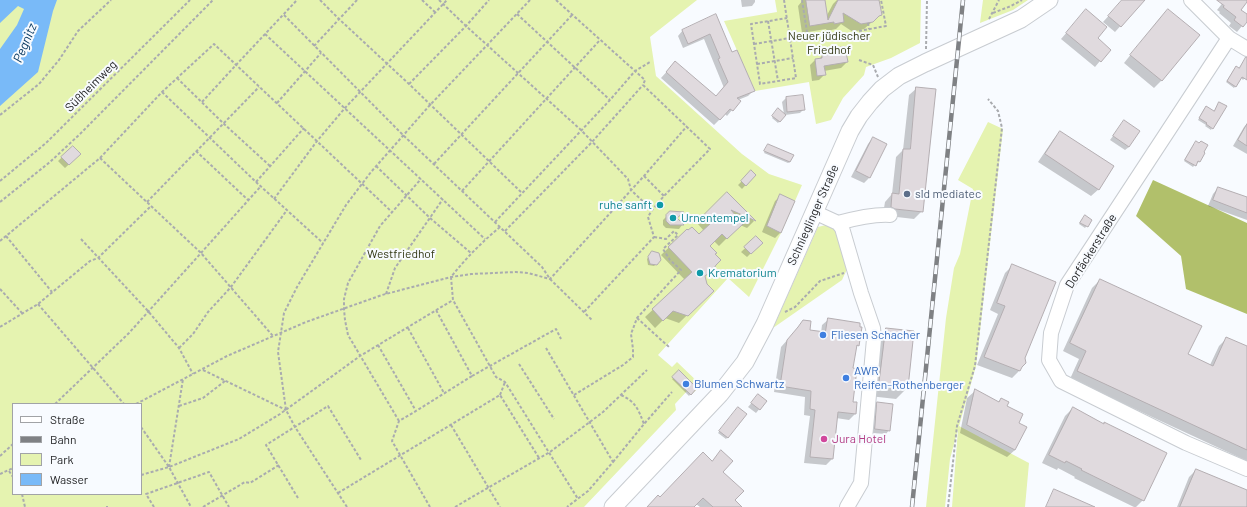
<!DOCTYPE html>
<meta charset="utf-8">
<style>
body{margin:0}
#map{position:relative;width:1247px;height:507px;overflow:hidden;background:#f8fbff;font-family:Barlow,sans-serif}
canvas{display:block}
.legend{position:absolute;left:12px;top:403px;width:130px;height:92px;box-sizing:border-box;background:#f8fbff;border:1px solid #a1a3a6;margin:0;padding:5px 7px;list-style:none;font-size:12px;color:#1e1f21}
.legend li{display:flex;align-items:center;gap:8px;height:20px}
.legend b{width:20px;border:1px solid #a1a3a6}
</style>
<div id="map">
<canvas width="1247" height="507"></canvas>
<ul class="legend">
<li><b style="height:5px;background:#fff"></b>Straße</li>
<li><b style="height:5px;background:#7f8184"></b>Bahn</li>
<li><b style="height:11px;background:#e5f3b0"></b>Park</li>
<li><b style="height:11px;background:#79baf8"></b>Wasser</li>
</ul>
</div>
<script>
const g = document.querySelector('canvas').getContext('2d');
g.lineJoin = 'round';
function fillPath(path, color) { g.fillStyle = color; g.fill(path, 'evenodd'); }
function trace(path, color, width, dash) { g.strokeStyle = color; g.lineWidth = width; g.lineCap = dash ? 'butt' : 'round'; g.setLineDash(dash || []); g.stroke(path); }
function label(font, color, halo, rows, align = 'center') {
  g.font = font + ' Barlow,sans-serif'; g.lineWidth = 4; g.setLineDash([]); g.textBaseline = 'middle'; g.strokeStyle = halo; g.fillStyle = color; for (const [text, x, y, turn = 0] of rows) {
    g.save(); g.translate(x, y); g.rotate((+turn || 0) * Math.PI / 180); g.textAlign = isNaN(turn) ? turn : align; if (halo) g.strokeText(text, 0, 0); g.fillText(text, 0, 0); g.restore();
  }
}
fillPath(new Path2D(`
 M0 0H697L650 37 656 76 742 154 769 174 802 185 781 233 749 297 728 278 658 355 672 367 677 362 701 385 691 395 687 391 675 404 676 410 584 507H0ZM13 404H141V494H13Z
 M775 0H921L920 43 891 58 866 67 864 75 843 98 831 120 816 124 809 82 755 91 724 21 777 12Z
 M983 0H1028L1013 10 980 23Z
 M988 122 1003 129 976 366 959 426 1027 462 1029 463 1025 507H952L958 429 950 459 945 507H926L946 318 954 268 960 254 973 189 958 180Z
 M826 225 835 227 848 267 842 280 773 328 818 227Z`), '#e5f3b0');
fillPath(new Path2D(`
 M1153 180 1247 223V314L1186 289 1181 256 1136 216Z`), '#b1c06b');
fillPath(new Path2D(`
 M0 0H57L53 11 38 72 0 106V49L17 25 24 9 18 6 0 23Z`), '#79baf8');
fillPath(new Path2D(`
 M741 0H755V2L752 6 742 7Z
 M803 0H824L826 17 833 4 837 0H878L880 15 864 29 853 32 841 24 836 29 827 31 826 29 802 33 798 6Z
 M1123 0H1144L1115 32 1103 22Z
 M1225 0H1247L1240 10 1247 15V20L1237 32 1229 26 1231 23 1219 13 1220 12 1217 10Z
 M1086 10 1096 38 1100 61 1095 67 1061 39Z
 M1168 10 1162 80 1154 88 1124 63 1160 18Z
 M716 16 732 53 753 91 748 96 738 100 740 102 732 110 727 116 725 114 714 125 661 78 670 68 716 97 724 88 704 39 683 48 678 36 683 30Z
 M830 50 847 62 841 68 824 71 825 74 819 80 812 81 810 65 815 60 819 59 822 56 825 55Z
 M1247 64V75L1243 80 1241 78 1234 88 1226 82 1235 68 1239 69Z
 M917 88 922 211 914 219 888 216 883 214 885 202 892 194 896 157 903 150 909 95Z
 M802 96 804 109 800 113 785 115 778 123 772 118 778 110 784 114 782 102 786 98Z
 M1218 104 1212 128 1211 130 1205 126 1206 125 1198 120 1204 109 1214 112Z
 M1124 121 1129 147 1125 150 1110 140Z
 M1247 124V154L1233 146 1244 127Z
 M1060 132 1099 189 1091 196 1038 162 1053 140Z
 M873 138 869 178 864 183 851 177 868 144Z
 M1194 144 1199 161 1198 163 1197 162 1193 167 1184 161Z
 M768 145 792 155 790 162 788 163 764 153Z
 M73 147 80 154 65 168 58 161Z
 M751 172 755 175 742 189 738 185Z
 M1218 188 1247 198V220L1208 206 1213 194Z
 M727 193 754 221 747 228 740 225 719 246 714 241 709 246 714 254 712 269 704 277 706 285 712 291 679 323 665 318 655 328 645 317 685 280 661 255 687 230 699 236 704 231 697 223Z
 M781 196V232L775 238 762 232 775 201Z
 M671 212 682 225 679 229 666 228 663 225V220Z
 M1083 218 1091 220 1085 228 1079 224Z
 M756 238 761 243 747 257 741 252Z
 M653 252 660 260 654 266 648 265 647 259Z
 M1013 265 1019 371 1012 378 977 365 998 314 990 310 1005 273Z
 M1100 280 1187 355 1210 365 1219 346 1227 338 1247 348V461L1070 379 1079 359 1063 351 1092 288Z
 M829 319 858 345 855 348 852 369V403L855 414 849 420 836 418 832 459 826 465 804 463 810 416 804 415 805 397 774 392 781 347 804 321 809 331 821 333 822 325Z
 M886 329 907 388 896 399 869 396 875 340Z
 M679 372 696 388 689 396 672 379Z
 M975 391 998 402 1001 399 1017 423 1015 450 1007 457 960 433 967 398Z
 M755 399 766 401 756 413 748 407Z
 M878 403 889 430 886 434 872 433 874 407Z
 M1073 408 1143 500 1136 507H1134L1074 478 1075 477 1058 468 1057 470 1042 463 1065 416Z
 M737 409 746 414 726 439 718 433Z
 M1196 470 1247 491V507H1177L1189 477Z
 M722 472 733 500 741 507H700L696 504 693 507H648L660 498Z`), '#0003');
const building = new Path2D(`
 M806 0H825L828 20 838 0H879L882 15 879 16 873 22 861 24 843 13 844 22 834 24V22L810 26Z
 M1122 0H1145L1121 27 1108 16Z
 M1217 0H1247V2L1241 10 1247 14V22L1243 27 1234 20 1236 17 1223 7 1224 6Z
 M1086 9 1107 27 1098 38 1111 50 1101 62 1066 33Z
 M1168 9 1200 35 1162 81 1130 55Z
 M716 14 732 52 737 50 755 91 737 98 741 101 733 111 730 109 720 120 666 72 675 61 716 96 728 82 718 59 720 58 710 34 688 44 682 30Z
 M845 47 848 62 824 66 826 75 817 76 815 59 822 58V55L830 54V49Z
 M1246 57H1247V80L1242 77 1236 87 1227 81 1236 66 1239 68Z
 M916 87 936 89 923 212 895 209 891 207 892 193 899 194 903 149H910Z
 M803 95 805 110 787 112 786 97Z
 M1219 102 1227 106 1213 129 1206 124 1207 123 1199 118 1206 106 1214 111Z
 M778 108 786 115 780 122 772 116Z
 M1124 120 1140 131 1129 147 1113 136Z
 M1247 124V146L1238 140Z
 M1060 131 1114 166 1099 190 1045 154Z
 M873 137 887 144 870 178 856 171Z
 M1196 141 1199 143 1201 141 1208 145 1204 152 1205 153 1200 162 1198 161 1196 166 1185 160Z
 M768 144 794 155 790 162 764 151Z
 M73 146 81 154 69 165 61 157Z
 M751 170 756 175 746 186 741 181Z
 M1218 187 1247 197V213L1213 200Z
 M727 192 756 221 731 210 743 224 727 239 722 234 710 246 717 253 715 254 721 260 716 265 713 270 705 276 707 284 714 291 688 316 673 311 663 321 652 309 692 272 668 247 687 229 688 230 692 227 699 234 711 223 704 215Z
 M780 194 795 201 781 233 767 226Z
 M670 211 684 212 677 218 684 225H670L666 221V215Z
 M1085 215 1092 220 1088 227 1080 223Z
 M756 236 763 243 751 254 744 247Z
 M652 251 659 253 661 260 657 265 650 264 648 257Z
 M1012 264 1056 282 1025 358 1026 363 1022 367 1020 371 984 357 1005 306 997 303Z
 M1100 279 1202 326 1188 354 1213 366 1226 337 1247 346V450L1077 371 1086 351 1070 343Z
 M828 318 860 323V327H862L859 346 857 345 853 368 857 369 853 402H857L856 414 838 412 833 459 810 457 815 410 810 409 811 391 780 386 787 340 798 327 803 320 811 321 810 330 825 332Z
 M886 328 914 331 908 388 879 385Z
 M679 370 697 388 691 395 672 377Z
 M975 389 999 402 1001 398 1009 402 1007 406 1023 414 1019 423 1027 427 1015 450 967 425Z
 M758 394 767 401 760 410 751 403Z
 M877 402 893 404 890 431 875 429Z
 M738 407 747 414 728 438 719 431Z
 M1073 407 1104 424V422L1167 453 1144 501 1081 470 1082 469 1066 461 1065 463 1049 455Z
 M721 450 733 461 723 472 744 491 735 500 742 507H713L703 498 694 507H647L658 495 660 497 703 452 712 461Z
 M1196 469 1247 490V507H1180Z
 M1054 489 1095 507H1046Z`);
fillPath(building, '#e0dade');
trace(building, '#b4aeb2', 1);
const minor = new Path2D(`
 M1191 0 1229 38 1247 49
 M1229 38 1067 285 1051 333 1049 360 1061 381 1186 443 1247 469
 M814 212 838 223 842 228 861 293 873 328 874 339 861 483 847 507
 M838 223C856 218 873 214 890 215`);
const major = new Path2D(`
 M613 507 720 394 745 362 765 324 850 131 859 116 870 102 882 89 899 76 925 63 1021 19 1049 0`);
trace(minor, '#c8ccd1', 16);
trace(major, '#c8ccd1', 19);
trace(new Path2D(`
 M320 0 339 19 409 84 522 193
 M422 0 435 12
 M439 0 466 26 581 130 628 179 631 190 652 210
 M556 0 645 80 643 85 710 149 664 196 652 210 648 217 654 237 584 312
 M784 0C788 26 792 52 796 78L760 84 751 24 787 18
 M802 0 807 32
 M993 13 1011 6 1022 0
 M517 14 610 100
 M284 15 403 135 542 267 550 279 592 320
 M989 19 999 0
 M768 21 778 81
 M868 23 869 29
 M859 31 886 26 881 0
 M265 34 485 239
 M754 44 808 35
 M314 46 357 0
 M926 49 927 0
 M859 60 873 65 878 77
 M757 64 793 58
 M177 78 223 123 270 166
 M409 84 466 26 489 0
 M162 92 256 182 323 243
 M202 102 236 65 297 0
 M277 103 321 53
 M0 115 39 84 59 60 78 31 111 0
 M196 151 248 200
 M100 158 201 253 273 336
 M434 164 572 15
 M376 166 430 218 471 253
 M644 176 664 196
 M0 181 46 143 190 0
 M256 182 304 128
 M462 191 600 40
 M274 199 317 141 345 108 447 0
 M0 202 50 162 80 134 213 0
 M147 202 259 87
 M495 222 610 100 635 71 650 62
 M500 227C482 242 466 258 451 277L453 300 496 377 505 382 578 499
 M505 231 592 142 643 85
 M6 236 52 292
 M81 239 148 311 179 348 193 374
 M0 241 100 158 162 92 214 44 392 212
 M0 289 22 313
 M386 294 395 268 443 199
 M38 304 124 404
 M785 312 795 307 820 281 844 273
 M637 318 669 347
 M0 327 38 304 90 261 98 258 151 206
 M408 328 444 393
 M378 345 416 411
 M179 348 193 334 208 312 231 287 287 210
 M546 348 613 462 588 491 567 507
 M519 364 554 419
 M203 370 286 410
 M472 376 556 329 561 339
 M500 395 505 382
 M574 395 623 365 633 357V349L631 334 637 318 681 270 670 260 663 249 678 235 674 231 666 239 654 237
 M621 395C636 402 638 409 644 424
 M55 404 129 333 201 253 261 186
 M136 404 227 356 306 322 382 295 451 277 471 274 516 272 528 273 550 279 644 176 687 126
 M179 406 203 398 225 381
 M399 421 348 335 345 320 344 309V299L348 283 380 226 421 179
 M451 425 500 507
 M141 427 169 467 191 507
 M0 456 13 444
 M613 462 644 424 672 392
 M169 467 183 379
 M9 471 13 477
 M0 474 13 468
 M141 475 169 467 239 439 280 414 360 356 453 300
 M338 493 500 395 539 458
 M22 494 25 507
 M298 498 266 445 328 406 361 460
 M106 507H108
 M154 507 146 494 209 472 229 507
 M203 507 245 482 250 483 279 465
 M347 507 295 427 286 410 278 352 284 313 297 287 346 205 371 172 430 105 530 0
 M430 507 392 441 399 421 416 411 472 376 436 310
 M455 507 550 452 603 412 647 370
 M948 507 957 426 975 366 1002 128 998 111 988 99`), '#a9abaf', 2, [3, 2]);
trace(minor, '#fff', 14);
trace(major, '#fff', 17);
const rail = new Path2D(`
 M912 507 963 0`);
trace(rail, '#7f8184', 4.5);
trace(rail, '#f8fbff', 3, [9]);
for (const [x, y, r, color] of [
 [907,194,4,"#5c6f8a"],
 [660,205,4,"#0f9aa8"],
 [673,218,4,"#0f9aa8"],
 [700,273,4,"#0f9aa8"],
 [823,335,4,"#3f7fe0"],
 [846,378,4,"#3f7fe0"],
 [686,384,4,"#3f7fe0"],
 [824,439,4,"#d1479c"]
]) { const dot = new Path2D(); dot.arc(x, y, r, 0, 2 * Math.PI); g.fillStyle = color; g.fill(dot); trace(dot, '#f8fbff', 1.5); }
label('12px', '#333915', '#f8fbff', [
 ["Neuer jüdischer",829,36],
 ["Friedhof",829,50],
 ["Westfriedhof",401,254]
]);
label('12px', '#1e1f21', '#f8fbff', [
 ["Süßheimweg",91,86,-45],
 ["Schnieglinger Straße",813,215,-66],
 ["Dorfäckerstraße",1091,251,-58]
]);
label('12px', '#4e5e75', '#f8fbff', [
 ["sld mediatec",915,194]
], 'left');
label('12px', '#0d838f', '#f8fbff', [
 ["ruhe sanft",652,205,"right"],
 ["Urnentempel",681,218],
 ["Krematorium",708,273]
], 'left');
label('12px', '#366cbe', '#f8fbff', [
 ["Fliesen Schacher",831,335],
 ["AWR",854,371],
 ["Reifen-Rothenberger",854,385],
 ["Blumen Schwartz",694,384]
], 'left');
label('12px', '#b23c85', '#f8fbff', [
 ["Jura Hotel",832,439]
], 'left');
label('italic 13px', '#0b3b63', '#f8fbff', [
 ["Pegnitz",25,43,-67]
]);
</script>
